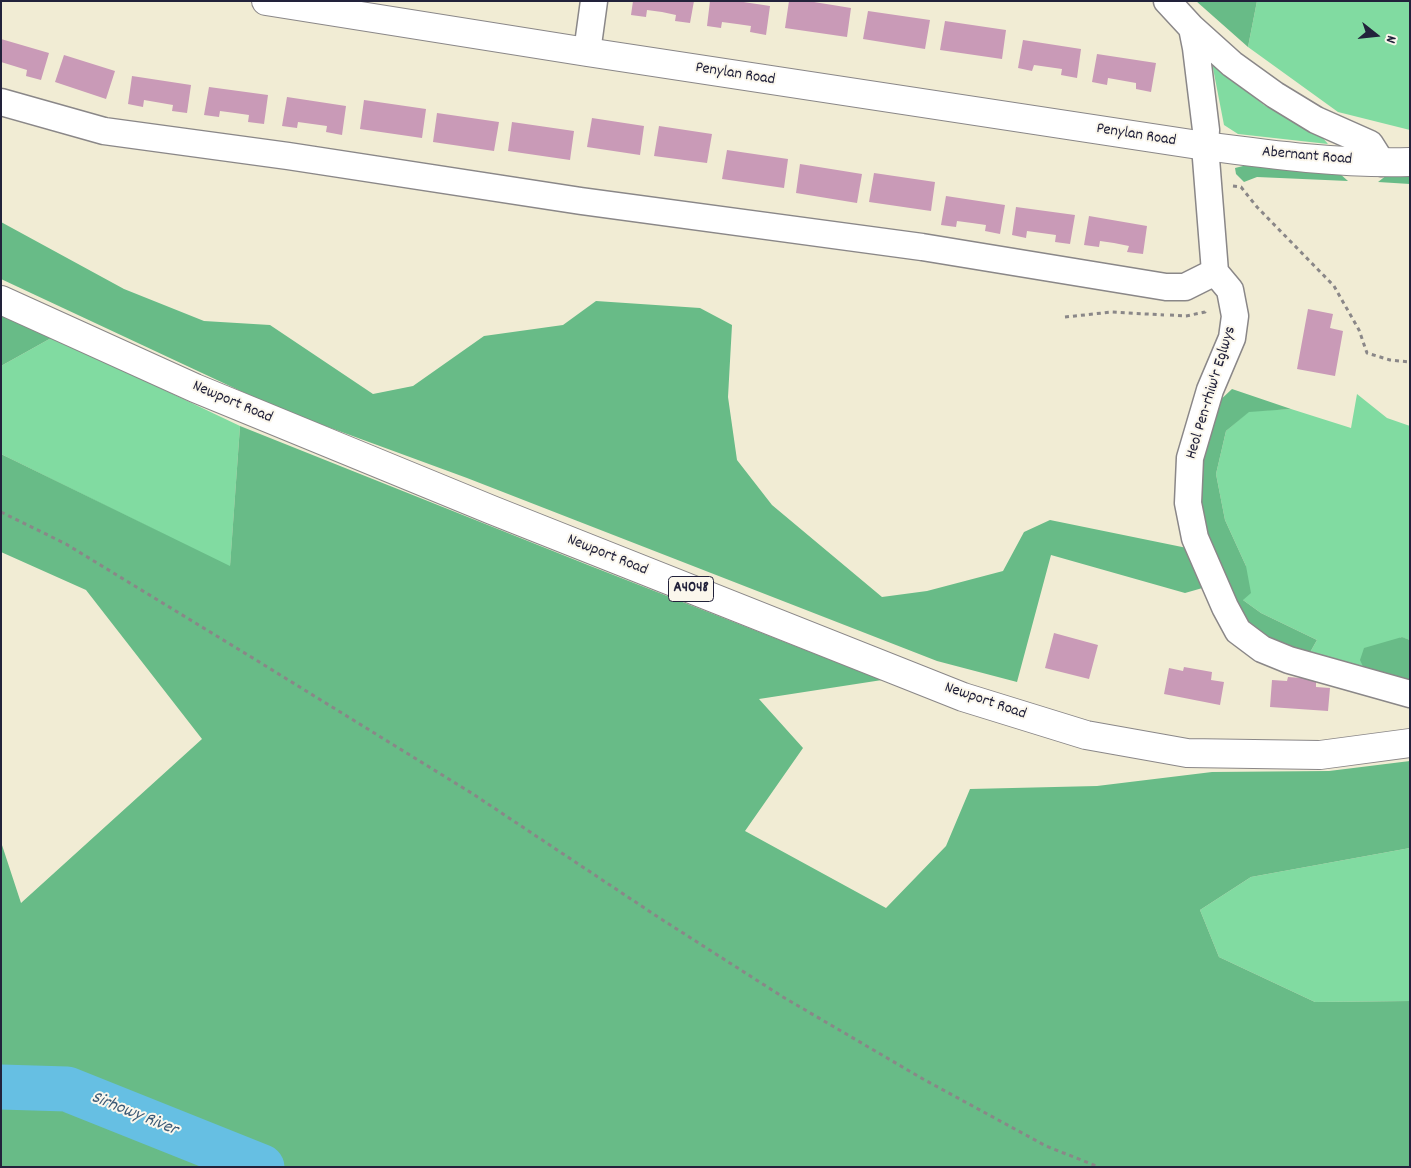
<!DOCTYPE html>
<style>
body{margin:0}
#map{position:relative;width:1411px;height:1168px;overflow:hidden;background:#f1ecd4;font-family:Dekko,sans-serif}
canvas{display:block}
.frame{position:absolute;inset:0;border:2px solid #22223b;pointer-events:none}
.north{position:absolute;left:1351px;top:10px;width:50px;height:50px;-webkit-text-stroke:4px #fbf7ec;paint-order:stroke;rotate:106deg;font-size:14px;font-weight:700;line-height:20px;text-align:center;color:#22223b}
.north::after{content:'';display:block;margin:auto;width:18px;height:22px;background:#22223b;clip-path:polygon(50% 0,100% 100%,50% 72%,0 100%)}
</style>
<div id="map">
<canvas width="1411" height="1168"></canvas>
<div class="frame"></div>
<div class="north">N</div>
</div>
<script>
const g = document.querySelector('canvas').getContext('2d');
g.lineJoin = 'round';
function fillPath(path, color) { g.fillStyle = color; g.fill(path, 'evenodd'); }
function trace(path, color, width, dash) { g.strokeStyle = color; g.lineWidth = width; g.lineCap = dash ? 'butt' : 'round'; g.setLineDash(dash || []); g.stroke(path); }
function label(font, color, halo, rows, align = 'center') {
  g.font = font + ' Dekko,sans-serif'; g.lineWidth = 4; g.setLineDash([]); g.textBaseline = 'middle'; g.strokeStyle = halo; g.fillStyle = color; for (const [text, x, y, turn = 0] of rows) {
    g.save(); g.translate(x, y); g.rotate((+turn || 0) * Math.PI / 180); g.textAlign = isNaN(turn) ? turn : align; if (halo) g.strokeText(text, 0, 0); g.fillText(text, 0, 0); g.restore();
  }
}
fillPath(new Path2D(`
 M1257 1H1410V130L1338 112 1248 47Z
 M1212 63 1264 105 1322 137 1328 144 1238 134 1224 125Z
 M53 337 240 426 230 567 1 454V366Z
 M1357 394 1387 418 1410 426V640L1401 637 1367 675 1308 656 1317 640 1261 613 1243 600 1246 566 1225 520 1216 474 1226 431 1249 411 1291 409 1351 428Z
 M1410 848V1001L1315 1002 1219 957 1200 910 1251 877Z`), '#81dba1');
fillPath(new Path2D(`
 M1196 1H1257L1248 47Z
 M1247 165 1339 173 1348 181 1257 177 1244 182 1236 174 1235 168Z
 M1387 175H1410V184L1378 182Z
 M1 222 124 289 204 321 270 325 373 394 413 386 484 336 563 325 596 301 700 308 732 325 728 397 737 460 772 505 882 597 927 591 1003 571 1024 532 1050 520 1187 548 1206 587 1185 593 1051 555 1017 682 937 661 467 478 279 409 1 279Z
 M1 315 53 337 1 366Z
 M1232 389 1291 409 1249 412 1226 431 1216 474 1225 520 1246 566 1251 593 1243 600 1261 613 1317 640 1308 656 1257 634 1235 609 1216 562 1199 510 1201 455 1216 404Z
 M240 426 588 565 882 680 759 699 803 748 745 831 886 908 946 846 970 789 1097 786 1212 772 1329 771 1410 761V848L1251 877 1200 910 1219 957 1315 1002 1410 1001V1167H1V842L21 903 202 739 86 590 1 552V454L230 566Z
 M1402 637 1410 640V687L1367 675 1360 660 1364 648Z`), '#68bb87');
trace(new Path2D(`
 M1 1087 67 1089 262 1167`), '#66bfe3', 45);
fillPath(new Path2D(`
 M633 1H694L690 23 675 21 676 15 662 12 647 10 646 17 631 15Z
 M710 1H737L770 6 766 35 750 32 751 26 737 24 722 22 721 28 707 26Z
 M789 1H808L851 8 847 37 785 28Z
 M868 11 930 20 925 49 863 39Z
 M945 21 1006 30 1002 59 940 50Z
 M1 39 49 53 41 80 26 76 27 70 1 62Z
 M1023 40 1081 49 1077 78 1061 75 1062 69 1034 65 1032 71 1018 68Z
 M1097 54 1156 63 1151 92 1136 89V83L1108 78 1107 85 1092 82Z
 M64 55 115 71 106 99 55 82Z
 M132 76 191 85 187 113 172 111 173 105 144 100 143 107 128 104Z
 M209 87 268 95 264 124 248 122 249 115 235 113 220 111 219 117 204 115Z
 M287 97 346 106 342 135 326 132 327 126 298 122 297 128 282 126Z
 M364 100 426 109 422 138 360 129Z
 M437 113 499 122 494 151 433 142Z
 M592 118 644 126 640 155 587 147Z
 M512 122 574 131 570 160 508 151Z
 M659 126 712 134 707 163 654 156Z
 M727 150 788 159 784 188 722 179Z
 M800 164 862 174 857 203 796 193Z
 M874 173 935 182 931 211 869 202Z
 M946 196 1005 205 1000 234 985 231 986 225 972 223 957 221 956 227 941 225Z
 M1016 207 1075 215 1070 244 1055 242 1056 235 1027 231 1026 238 1012 235Z
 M1089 216 1147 226 1143 254 1127 252 1129 246 1114 243 1100 241 1099 247 1084 245Z
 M1308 309 1333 314 1330 328 1343 331 1335 376 1297 369Z
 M1054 633 1098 645 1089 679 1045 668Z
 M1184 667 1212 672 1211 680 1224 682 1220 705 1164 694 1169 668 1183 671Z
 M1288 677 1316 679V687L1330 688 1328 711 1270 707 1272 680 1287 681Z`), '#c99ab7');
const minor = new Path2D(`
 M1167 1 1192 28 1232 64 1275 95 1316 120 1370 144 1382 163
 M1192 28 1196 48 1206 130 1205 146 1215 272 1230 290 1235 316 1232 338 1210 390 1190 458 1188 503 1195 538 1225 607 1238 631 1262 649 1289 660 1410 694
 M587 52 594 1
 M1 102 104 131 288 156 581 201 922 247 1166 287H1185L1215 272`);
const major = new Path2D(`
 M266 1 587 52 1205 146C1273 155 1341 164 1410 162
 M1 300 195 388 492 510 963 697 1086 735 1187 753 1320 755 1410 743`);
trace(minor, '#8a8788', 29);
trace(major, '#8a8788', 30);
trace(new Path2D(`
 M1233 186 1241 187 1257 207 1334 286 1359 330 1367 353 1390 360 1410 362
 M1170 315 1186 316 1205 312 1206 309
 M1065 317 1112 312 1164 315
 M1 512 66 544 256 660 473 794 658 917 783 997 923 1079 1046 1146 1099 1167`), '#8a8788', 3, [4, 4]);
trace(minor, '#fff', 26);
trace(major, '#fff', 28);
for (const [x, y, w] of [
 [691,589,45]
]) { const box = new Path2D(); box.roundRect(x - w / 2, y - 12.5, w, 25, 4); g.fillStyle = '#fbf7ec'; g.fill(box); trace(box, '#22223b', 1); }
label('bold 15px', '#22223b', null, [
 ["A4048",691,589]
]);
label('16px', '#22223b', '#fbf7ec', [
 ["Penylan Road",735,75,9],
 ["Penylan Road",1136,136,9],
 ["Abernant Road",1307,157,5],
 ["Heol Pen-rhiw'r Eglwys",1212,393,-73],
 ["Newport Road",232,403,23],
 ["Newport Road",607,556,22],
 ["Newport Road",985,702,19]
]);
label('italic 18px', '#3a5976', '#fbf7ec', [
 ["Sirhowy River",134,1115,22]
]);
</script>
